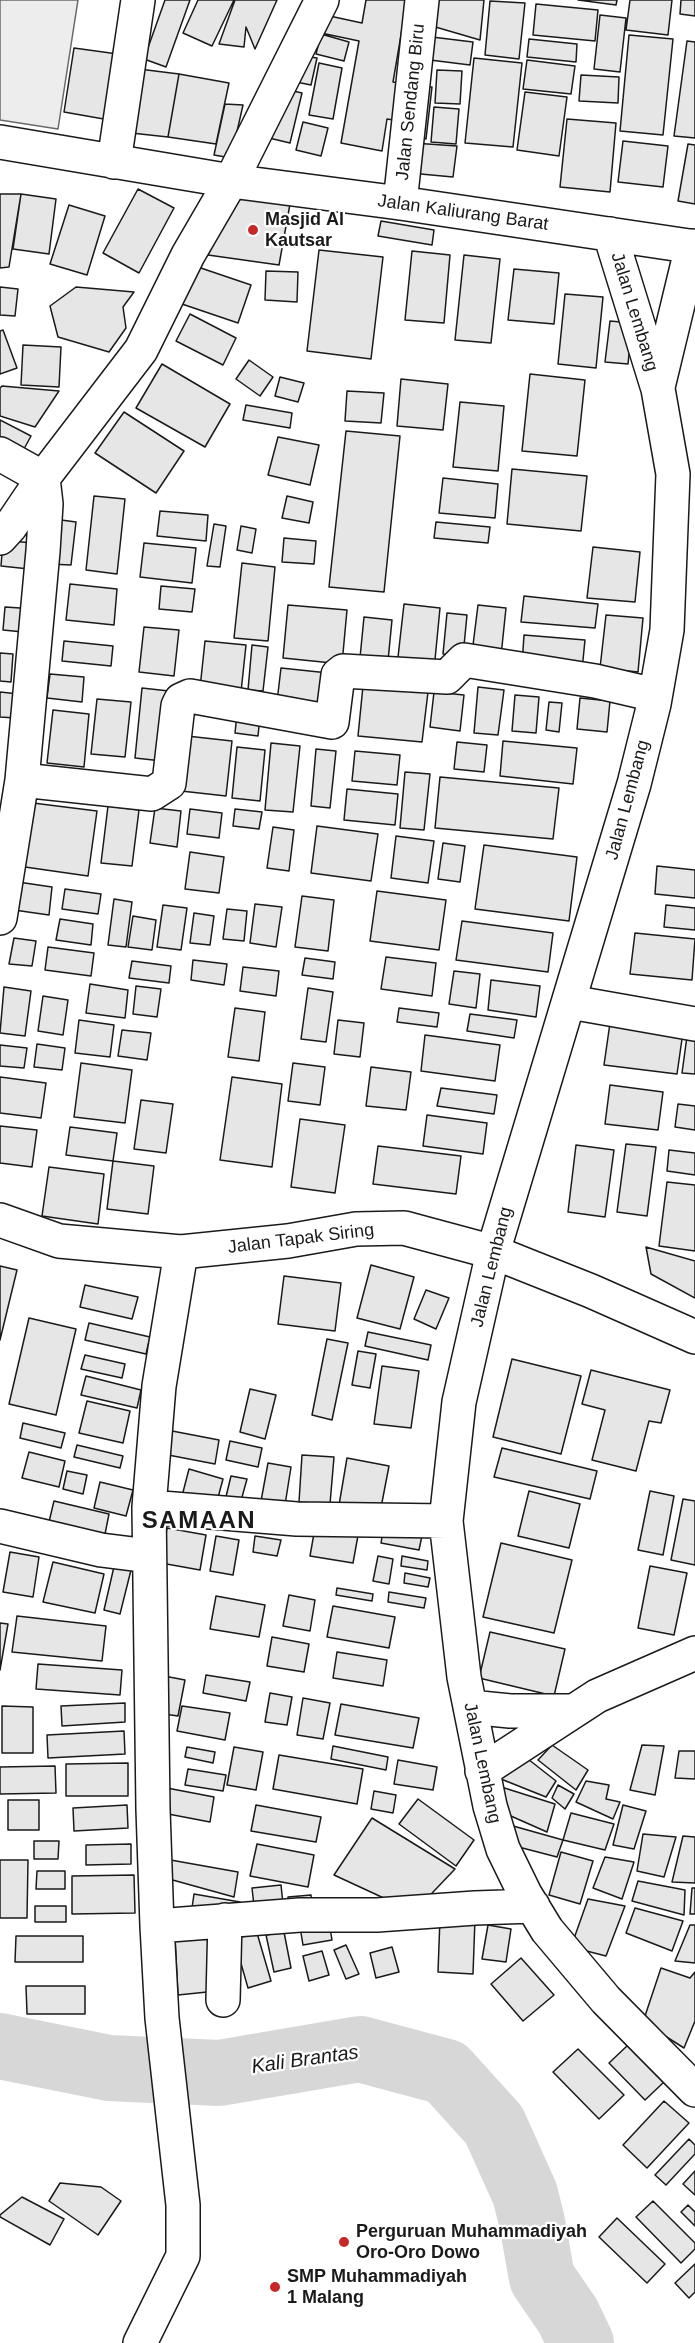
<!DOCTYPE html>
<style>
body{margin:0}
canvas{display:block;background:#fff}
</style>
<canvas width="695" height="2343"></canvas>
<script>
const g = document.querySelector('canvas').getContext('2d');
g.lineJoin = 'round';
function fillPath(path, color) { g.fillStyle = color; g.fill(path, 'evenodd'); }
function trace(path, color, width, dash) { g.strokeStyle = color; g.lineWidth = width; g.lineCap = dash ? 'butt' : 'round'; g.setLineDash(dash || []); g.stroke(path); }
function label(font, color, halo, rows, align = 'center') {
  g.font = font + ' Arial,sans-serif'; g.lineWidth = 4.5; g.setLineDash([]); g.textBaseline = 'middle'; g.strokeStyle = halo; g.fillStyle = color; for (const [text, x, y, turn = 0] of rows) {
    g.save(); g.translate(x, y); g.rotate((+turn || 0) * Math.PI / 180); g.textAlign = isNaN(turn) ? turn : align; if (halo) g.strokeText(text, 0, 0); g.fillText(text, 0, 0); g.restore();
  }
}
const built = new Path2D(`
 M0 0H78L58 129 0 120Z`);
fillPath(built, '#ededed');
trace(built, '#6a6a6a', 1.5);
trace(new Path2D(`
 M0 2046 109 2068 219 2073 360 2049 446 2072 494 2125 525 2194 532 2222 542 2278 568 2316 581 2343`), '#d7d7d7', 66);
const building = new Path2D(`
 M165 0H190L166 67 144 59Z
 M198 0H234L212 46 183 33Z
 M235 0H277L255 49 246 27 244 47 219 44Z
 M366 0H407L393 82 400 83 393 120 387 119 382 151 341 143 359 41 321 33 325 15 362 23Z
 M433 0H484L480 40 432 26Z
 M578 0H617L616 5Z
 M630 0H672L668 35 626 30Z
 M681 0H695V16L680 14Z
 M490 1 525 3 519 59 485 55Z
 M536 4 598 10 595 41 533 35Z
 M600 15 626 18 620 72 594 69Z
 M321 34 349 42 344 61 316 54Z
 M629 35 673 39 663 135 620 131Z
 M432 37 473 42 470 65 430 60Z
 M529 39 577 44 576 62 527 57Z
 M687 41 695 42V138L674 136Z
 M74 48 125 55 115 121 64 112Z
 M297 55 317 58 311 85 291 81Z
 M474 58 522 63 513 147 465 143Z
 M527 60 575 66 571 94 523 89Z
 M319 63 342 68 333 119 309 115Z
 M131 68 179 74 168 137 122 132Z
 M437 70 462 71 460 104 435 103Z
 M179 74 229 83 216 144 168 137Z
 M581 75 619 77 618 103 579 101Z
 M420 87H432L426 139 411 130Z
 M280 88 302 93 290 143 269 138Z
 M525 92 567 97 559 156 517 150Z
 M225 104 243 105 231 158 214 155Z
 M434 107 459 109 456 144 431 142Z
 M567 119 616 123 610 192 560 187Z
 M303 122 328 128 321 156 296 150Z
 M623 141 668 146 663 187 618 182Z
 M413 143 457 146 453 177 410 173Z
 M688 144 695 145V204L678 201Z
 M138 189 174 208 139 273 103 253Z
 M0 194H21L9 267 0 268Z
 M21 194 56 199 49 254 13 249Z
 M237 197 290 204 279 265 208 255Z
 M69 205 105 216 87 275 50 264Z
 M381 221 434 230 432 245 378 236Z
 M319 250 383 257 371 359 307 351Z
 M412 251 450 255 444 323 405 320Z
 M464 255 500 259 491 343 455 340Z
 M192 265 251 285 238 323 179 303Z
 M514 269 559 273 554 324 508 320Z
 M266 271 298 272 297 302 265 300Z
 M0 287 18 289 15 316 0 315Z
 M76 287 134 292 123 307 126 328 109 352 58 337 50 306Z
 M565 294 603 297 596 368 558 364Z
 M190 314 236 338 223 365 176 341Z
 M610 321 632 323 628 364 605 362Z
 M3 330 17 368 0 374V331Z
 M23 345 61 347 59 387 21 385Z
 M249 360 273 377 260 396 236 379Z
 M162 364 230 404 205 447 136 408Z
 M530 374 585 380 577 456 522 451Z
 M280 377 304 383 298 402 275 396Z
 M401 379 448 384 443 430 397 426Z
 M2 386 59 391 35 427 0 416V388Z
 M347 391 384 393 381 423 345 421Z
 M460 402 504 406 498 471 453 467Z
 M246 405 292 413 290 428 243 420Z
 M124 412 184 451 156 493 95 453Z
 M0 420 31 436 18 460 0 452Z
 M346 431 400 436 384 592 329 587Z
 M278 437 319 445 310 485 268 475Z
 M512 469 587 476 581 531 507 524Z
 M443 478 498 484 495 518 439 513Z
 M94 496 125 499 117 574 86 570Z
 M287 496 313 502 309 523 282 518Z
 M160 511 208 515 206 541 157 536Z
 M54 519 76 522 71 565 49 564Z
 M436 522 490 527 488 543 434 538Z
 M214 524 226 526 220 567 207 566Z
 M241 526 256 529 252 553 237 550Z
 M284 538 316 541 314 564 282 562Z
 M3 540 32 543 29 569 1 566Z
 M144 543 196 548 192 583 140 577Z
 M593 547 640 552 635 602 587 598Z
 M242 563 275 567 268 641 234 638Z
 M70 584 117 589 114 625 66 620Z
 M161 586 195 589 192 612 159 609Z
 M524 596 598 604 595 628 521 622Z
 M404 604 440 608 434 670 397 666Z
 M288 605 347 610 342 664 283 658Z
 M478 605 506 608 501 656 472 653Z
 M5 607 35 609 33 633 3 630Z
 M447 613 467 615 463 656 443 654Z
 M606 615 643 618 638 672 600 668Z
 M364 617 392 620 387 671 359 668Z
 M144 627 179 630 174 676 139 672Z
 M524 635 585 640 582 670 522 665Z
 M64 641 113 646 111 666 62 661Z
 M205 641 246 645 241 692 200 688Z
 M252 645 268 647 263 691 248 690Z
 M0 653 13 654 11 682 0 681Z
 M281 668 338 674 333 717 276 710Z
 M50 674 84 677 82 702 47 698Z
 M363 686 428 692 422 742 358 736Z
 M478 687 504 690 498 735 474 733Z
 M142 688 169 691 162 761 135 758Z
 M0 692 19 694 16 718 0 717Z
 M434 692 464 695 460 731 430 727Z
 M515 695 539 697 536 733 512 731Z
 M580 698 610 701 607 732 577 729Z
 M97 699 131 702 125 757 91 754Z
 M549 702 562 703 559 732 546 730Z
 M53 710 89 714 84 767 47 763Z
 M237 714 260 716 258 736 235 733Z
 M187 736 232 741 226 796 181 791Z
 M503 741 577 748 573 784 500 776Z
 M457 742 487 745 484 772 454 769Z
 M271 743 300 746 293 812 265 810Z
 M237 747 265 750 260 801 232 798Z
 M316 749 336 751 330 808 311 806Z
 M355 751 400 755 397 785 352 781Z
 M405 772 430 774 424 830 400 828Z
 M440 777 559 788 553 839 435 828Z
 M347 789 398 794 395 825 344 820Z
 M33 803 97 811 88 876 25 867Z
 M108 806 139 810 132 866 101 863Z
 M155 808 181 811 177 847 150 843Z
 M190 809 222 813 219 838 187 834Z
 M235 809 262 812 259 829 233 826Z
 M317 826 378 834 371 881 311 873Z
 M273 827 294 830 289 871 267 868Z
 M396 836 434 841 428 883 391 878Z
 M443 843 465 846 460 882 438 879Z
 M484 845 577 857 569 921 475 909Z
 M190 852 224 857 219 893 185 889Z
 M657 866 695 870V898L655 894Z
 M18 882 52 887 49 915 14 910Z
 M65 889 101 894 98 914 62 909Z
 M377 891 446 900 439 950 370 941Z
 M302 896 334 900 328 951 295 947Z
 M114 899 132 902 126 947 108 945Z
 M255 904 282 907 276 947 250 943Z
 M163 905 187 908 181 950 157 947Z
 M666 905 695 908V930L664 927Z
 M227 909 247 911 244 941 223 939Z
 M194 913 214 916 210 945 190 943Z
 M133 916 156 920 152 950 128 947Z
 M60 919 93 924 91 945 56 940Z
 M462 921 553 933 548 972 456 960Z
 M635 933 695 939 692 980 630 974Z
 M14 938 36 941 32 966 9 964Z
 M48 947 94 953 91 976 45 970Z
 M386 957 436 963 432 996 381 989Z
 M305 958 335 962 333 979 302 975Z
 M193 960 227 964 224 985 191 980Z
 M132 961 171 966 169 983 129 978Z
 M243 967 279 971 276 996 240 991Z
 M454 971 480 974 476 1008 449 1004Z
 M491 980 540 986 536 1017 488 1010Z
 M90 984 128 990 125 1018 86 1013Z
 M136 986 161 989 157 1017 133 1014Z
 M4 987 31 991 25 1036 0 1033Z
 M308 988 333 992 326 1042 301 1039Z
 M43 996 68 1000 63 1035 38 1031Z
 M235 1008 265 1012 259 1061 228 1057Z
 M399 1008 439 1013 437 1027 397 1022Z
 M470 1014 517 1020 514 1038 467 1031Z
 M611 1016 684 1025 677 1074 604 1065Z
 M79 1020 114 1025 110 1057 75 1053Z
 M338 1020 364 1023 360 1057 334 1054Z
 M688 1029H695V1074L682 1073Z
 M122 1030 151 1033 147 1060 118 1056Z
 M425 1035 500 1045 495 1081 421 1071Z
 M37 1044 65 1048 62 1070 34 1067Z
 M0 1045 27 1048 24 1068 0 1066Z
 M81 1063 132 1070 125 1123 74 1117Z
 M293 1063 325 1067 320 1105 288 1101Z
 M371 1067 411 1072 406 1110 366 1106Z
 M0 1077 46 1083 41 1118 0 1113Z
 M232 1077 282 1084 272 1167 220 1160Z
 M610 1085 663 1092 658 1130 605 1124Z
 M441 1088 497 1095 494 1114 437 1106Z
 M141 1100 173 1104 166 1153 134 1149Z
 M678 1104 695 1106V1130L675 1127Z
 M427 1115 487 1123 483 1154 423 1146Z
 M300 1119 345 1125 335 1193 291 1187Z
 M0 1126 37 1130 32 1167 0 1163Z
 M70 1127 117 1133 113 1161 66 1155Z
 M626 1144 656 1147 647 1216 617 1212Z
 M576 1145 614 1150 605 1217 568 1212Z
 M378 1146 461 1156 456 1194 373 1184Z
 M669 1150 695 1153V1175L667 1171Z
 M113 1161 154 1166 148 1214 107 1209Z
 M49 1167 104 1174 98 1224 42 1216Z
 M667 1182 695 1185V1251L659 1246Z
 M646 1247 695 1261V1298L651 1274Z
 M371 1265 414 1277 400 1329 357 1318Z
 M0 1266 17 1270 0 1340Z
 M284 1276 341 1283 335 1331 278 1324Z
 M85 1285 138 1297 132 1319 80 1307Z
 M426 1290 449 1298 436 1329 414 1319Z
 M29 1318 76 1329 56 1415 9 1404Z
 M89 1323 150 1337 146 1354 85 1340Z
 M368 1332 431 1345 428 1360 365 1346Z
 M327 1339 348 1343 332 1420 312 1415Z
 M358 1351 376 1354 370 1388 352 1385Z
 M85 1355 125 1364 122 1378 81 1369Z
 M512 1359 581 1376 561 1454 493 1437Z
 M382 1366 419 1371 411 1428 374 1424Z
 M591 1370 670 1390 661 1423 649 1421 636 1471 592 1460 605 1410 582 1404Z
 M86 1376 141 1390 137 1408 81 1395Z
 M250 1389 276 1395 265 1439 240 1432Z
 M87 1401 130 1411 123 1443 79 1433Z
 M23 1423 65 1433 61 1448 20 1438Z
 M167 1430 219 1440 215 1464 163 1454Z
 M230 1441 262 1448 258 1467 226 1460Z
 M77 1445 123 1456 120 1468 74 1457Z
 M502 1448 597 1471 590 1499 494 1477Z
 M29 1452 65 1461 59 1487 22 1478Z
 M302 1455 334 1457 330 1504 299 1502Z
 M347 1458 389 1466 379 1518 338 1511Z
 M268 1463 291 1467 285 1505 261 1501Z
 M189 1469 223 1479 216 1505 182 1496Z
 M67 1471 87 1475 83 1494 63 1489Z
 M231 1476 247 1479 239 1508 224 1505Z
 M100 1482 133 1490 126 1516 94 1508Z
 M529 1491 580 1504 569 1548 518 1536Z
 M650 1491 674 1496 663 1555 638 1550Z
 M683 1499 695 1501V1565L671 1560Z
 M54 1501 109 1514 104 1539 48 1526Z
 M316 1522 359 1530 353 1563 310 1556Z
 M384 1525 423 1531 419 1550 381 1543Z
 M167 1528 206 1535 200 1570 161 1563Z
 M216 1536 239 1540 233 1575 210 1571Z
 M255 1536 281 1540 277 1556 253 1552Z
 M501 1543 572 1560 554 1633 483 1617Z
 M10 1552 39 1557 33 1597 3 1592Z
 M378 1556 393 1559 389 1584 373 1581Z
 M402 1556 428 1561 427 1570 401 1566Z
 M116 1558 133 1562 120 1614 104 1610Z
 M53 1562 104 1574 95 1613 43 1602Z
 M650 1566 687 1573 674 1635 638 1628Z
 M405 1573 430 1578 428 1587 404 1583Z
 M337 1588 373 1594 372 1601 336 1595Z
 M389 1592 426 1598 424 1608 388 1602Z
 M289 1595 315 1600 310 1631 283 1626Z
 M216 1596 265 1605 259 1637 210 1629Z
 M333 1606 395 1617 389 1648 327 1637Z
 M17 1616 106 1626 102 1661 12 1652Z
 M0 1623 8 1624 0 1670Z
 M490 1632 565 1649 554 1696 479 1678Z
 M272 1637 309 1644 304 1672 267 1666Z
 M337 1652 387 1660 383 1686 333 1678Z
 M38 1664 122 1670 120 1695 36 1689Z
 M206 1675 250 1682 246 1701 203 1693Z
 M164 1676 185 1680 178 1716 157 1713Z
 M270 1693 292 1697 287 1725 265 1722Z
 M303 1698 330 1703 323 1739 297 1735Z
 M125 1703V1722L62 1726 61 1706Z
 M341 1704 419 1718 413 1748 335 1735Z
 M2 1706 33 1707V1753H2Z
 M182 1706 230 1713 225 1740 177 1731Z
 M124 1731 125 1754 48 1758 47 1735Z
 M552 1745 588 1770 576 1790 538 1760Z
 M642 1745 664 1746 655 1795 630 1790Z
 M333 1746 388 1757 386 1770 331 1759Z
 M187 1747 215 1752 213 1763 185 1757Z
 M234 1747 263 1752 256 1790 227 1785Z
 M679 1751H695V1779L675 1778Z
 M519 1752 556 1781 546 1797 496 1777Z
 M279 1755 363 1769 357 1804 273 1789Z
 M398 1760 437 1767 433 1790 394 1784Z
 M128 1763V1796H66V1764Z
 M55 1766 56 1793 0 1794V1767Z
 M188 1769 226 1775 223 1791 185 1785Z
 M586 1781 609 1785 606 1799 620 1802 613 1819 576 1802Z
 M495 1785 555 1804 547 1832 495 1809Z
 M558 1785 574 1794 565 1809 552 1798Z
 M167 1788 214 1797 210 1822 163 1813Z
 M374 1791 396 1795 393 1813 371 1809Z
 M418 1799 474 1840 456 1866 399 1824Z
 M8 1800H39V1830H8Z
 M127 1805 128 1828 74 1831 73 1808Z
 M256 1805 321 1817 316 1842 251 1831Z
 M623 1805 646 1811 634 1849 613 1845Z
 M571 1813 614 1824 605 1850 563 1840Z
 M372 1818 455 1869 414 1912 334 1875Z
 M506 1824 563 1840 557 1857 507 1844Z
 M643 1834 676 1837 664 1877 637 1871Z
 M683 1836 695 1837V1883L672 1882Z
 M34 1841H59L58 1859H34Z
 M131 1844V1864L86 1865V1845Z
 M257 1844 314 1855 308 1887 250 1876Z
 M561 1852 593 1861 580 1904 549 1895Z
 M605 1857 634 1862 622 1899 593 1888Z
 M165 1859 238 1872 234 1897 169 1879Z
 M0 1860H28L27 1918H0Z
 M37 1871H65V1889H36Z
 M134 1875 135 1913 72 1914V1876Z
 M638 1881 685 1890 684 1915 632 1901Z
 M281 1885 283 1904 254 1906 252 1888Z
 M692 1888H695V1914H690Z
 M194 1894 240 1902 238 1917 192 1908Z
 M311 1895 312 1907 289 1908 288 1897Z
 M588 1899 625 1906 606 1956 571 1947Z
 M35 1906H66V1922H35Z
 M635 1908 683 1921 672 1951 626 1933Z
 M440 1918 475 1919 473 1974 438 1972Z
 M329 1922 332 1940 303 1945 300 1927Z
 M488 1925 511 1929 506 1962 482 1959Z
 M690 1925H695V1963L675 1961Z
 M284 1932 291 1968 274 1972 266 1935Z
 M257 1933 271 1981 248 1988 234 1939Z
 M16 1936H83V1962H15Z
 M175 1937H219L217 1991 178 1995Z
 M346 1945 359 1974 346 1979 334 1950Z
 M392 1947 399 1972 376 1978 370 1953Z
 M322 1951 329 1975 309 1981 303 1956Z
 M521 1958 554 1995 523 2021 491 1984Z
 M661 1968 690 1978 695 1972V2021L684 2048 643 2022Z
 M26 1986H85V2014H27Z
 M628 2045 664 2082 645 2100 609 2063Z
 M578 2049 624 2095 599 2119 553 2072Z
 M664 2101 689 2123 647 2168 623 2145Z
 M689 2139 695 2145V2154L666 2185 655 2175Z
 M695 2171V2195L683 2184Z
 M60 2183 101 2187 121 2201 98 2235 49 2201Z
 M22 2197 64 2219 50 2245 0 2217V2215Z
 M653 2201 695 2243V2249L681 2263 636 2217Z
 M688 2205 695 2212V2226L681 2212Z
 M617 2218 665 2264 647 2283 599 2237Z
 M695 2264V2292L689 2298 675 2283Z`);
fillPath(building, '#e6e6e6');
trace(building, '#1a1a1a', 1.5);
const minor = new Path2D(`
 M0 142 231 181 400 203 695 247
 M114 162 138 0
 M400 203 422 0
 M610 234 658 389 673 474 667 630 654 704 634 784 493 1252 459 1402 446 1521 464 1677 490 1806 503 1849 525 1894 547 1930 606 2000 695 2090
 M658 387 692 246
 M0 454 43 478 46 504 43 551 22 780 0 918
 M0 538 10 527 43 478 141 350 188 255 231 181 322 0
 M22 780 152 794 169 783 178 706 181 700 190 696 332 722 338 675 343 671 447 677 464 660 595 681 655 695
 M570 1002 695 1024
 M0 1220 59 1241 181 1252 288 1241 356 1229 404 1228 493 1252 591 1291 695 1337
 M149 1507 297 1519 446 1521
 M0 1526 101 1550 149 1556
 M470 1707 510 1711H573
 M482 1771 597 1696 695 1653
 M157 1926 300 1915H377L475 1908 533 1906
 M223 2000 225 1920
 M140 2343 183 2256V2205L162 2018 157 1926 153 1809 149 1507 159 1386 181 1252`);
trace(minor, '#1a1a1a', 36);
trace(minor, '#fff', 33);
for (const [x, y, r, color] of [
 [253,230,6,"#c62828"],
 [344,2242,6,"#c62828"],
 [275,2287,6,"#c62828"]
]) { const dot = new Path2D(); dot.arc(x, y, r, 0, 2 * Math.PI); g.fillStyle = color; g.fill(dot); trace(dot, '#fff', 2); }
label('18px', '#1a1a1a', '#fff', [
 ["Jalan Sendang Biru",411,102,-84],
 ["Jalan Kaliurang Barat",463,213,8],
 ["Jalan Lembang",634,312,73],
 ["Jalan Lembang",628,800,-75],
 ["Jalan Tapak Siring",301,1239,-7],
 ["Jalan Lembang",492,1267,-76],
 ["Jalan Lembang",482,1763,78]
]);
label('bold 18px', '#1a1a1a', '#fff', [
 ["Masjid Al",265,220],
 ["Kautsar",265,241],
 ["Perguruan Muhammadiyah",356,2232],
 ["Oro-Oro Dowo",356,2253],
 ["SMP Muhammadiyah",287,2277],
 ["1 Malang",287,2298]
], 'left');
label('italic 20px', '#1a1a1a', '#fff', [
 ["Kali Brantas",305,2060,-8]
]);
g.letterSpacing = '1.5px';
label('bold 24px', '#1a1a1a', '#fff', [
 ["SAMAAN",199,1521]
]);
g.letterSpacing = '0px';
</script>
